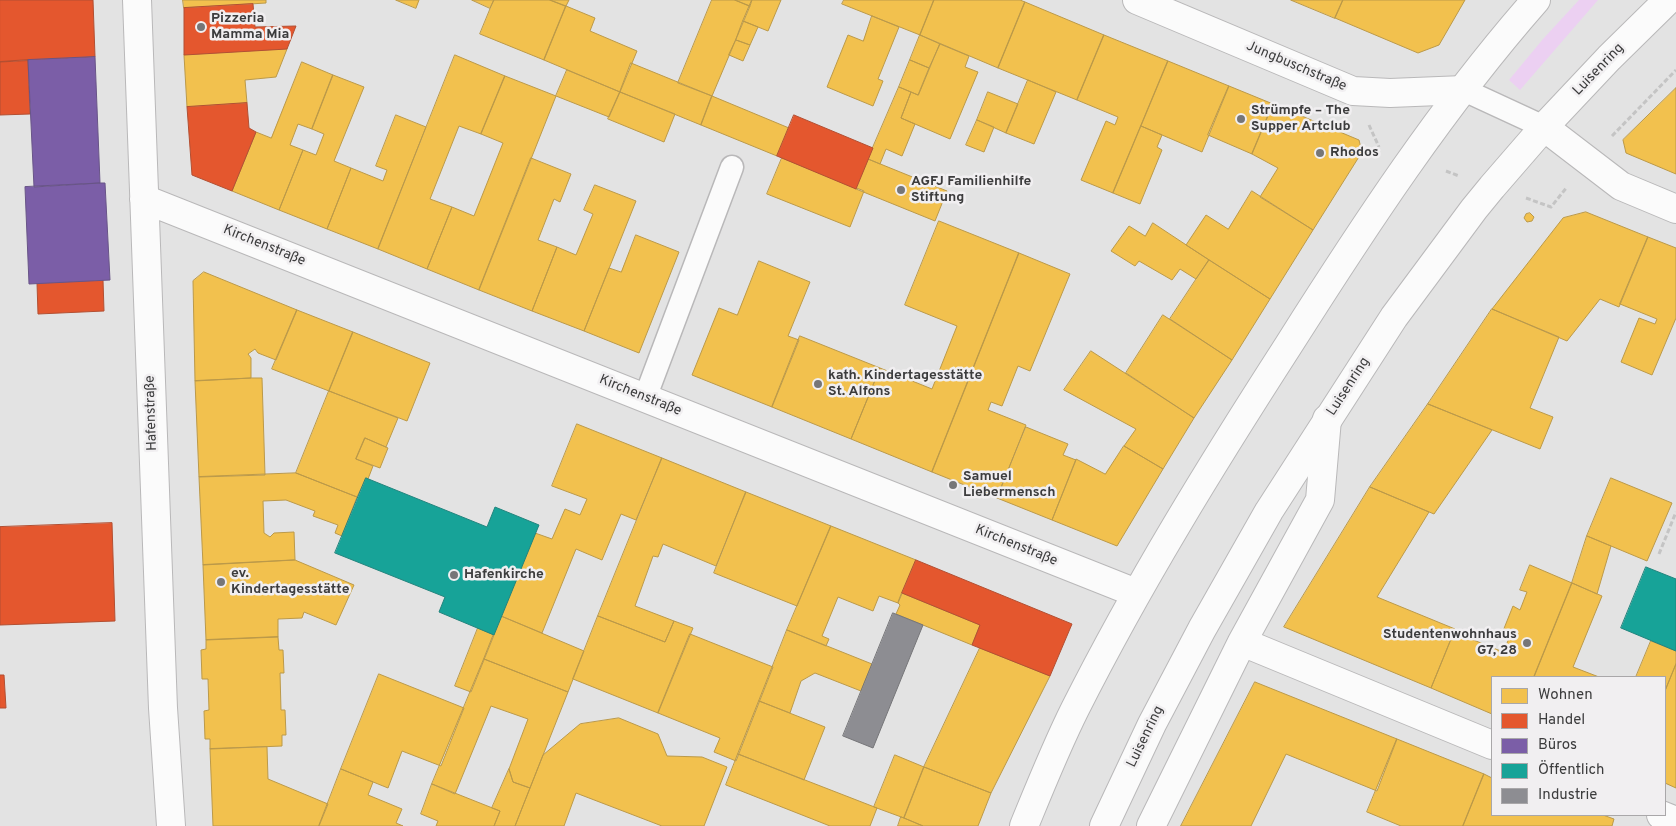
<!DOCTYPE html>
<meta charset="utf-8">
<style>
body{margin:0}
#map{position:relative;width:1676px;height:826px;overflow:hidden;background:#e3e3e3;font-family:Overpass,sans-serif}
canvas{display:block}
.legend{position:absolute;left:1491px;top:676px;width:175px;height:140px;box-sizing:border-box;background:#f1eff1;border:1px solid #a9a7a9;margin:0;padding:6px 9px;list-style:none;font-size:15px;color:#3c3c3d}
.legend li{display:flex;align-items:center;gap:10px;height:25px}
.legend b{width:25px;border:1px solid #a9a7a9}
</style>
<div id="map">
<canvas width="1676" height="826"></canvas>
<ul class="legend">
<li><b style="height:14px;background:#f2c14e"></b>Wohnen</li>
<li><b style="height:14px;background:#e4572e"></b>Handel</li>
<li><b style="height:14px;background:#7b5ea7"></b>Büros</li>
<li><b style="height:14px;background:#17a398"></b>Öffentlich</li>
<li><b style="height:14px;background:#8d8d92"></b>Industrie</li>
</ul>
</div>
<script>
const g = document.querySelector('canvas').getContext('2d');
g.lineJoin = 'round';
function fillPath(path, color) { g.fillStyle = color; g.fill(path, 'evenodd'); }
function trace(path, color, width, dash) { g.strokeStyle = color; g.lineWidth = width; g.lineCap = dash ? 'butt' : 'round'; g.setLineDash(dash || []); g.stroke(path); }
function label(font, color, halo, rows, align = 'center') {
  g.font = font + ' Overpass,sans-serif'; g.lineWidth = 5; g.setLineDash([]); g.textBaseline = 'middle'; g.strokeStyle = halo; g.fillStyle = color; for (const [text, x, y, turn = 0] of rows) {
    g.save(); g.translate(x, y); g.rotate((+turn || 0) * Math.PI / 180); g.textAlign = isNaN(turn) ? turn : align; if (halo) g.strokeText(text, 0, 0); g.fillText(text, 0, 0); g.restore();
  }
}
fillPath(new Path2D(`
 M1579 0H1598L1520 90 1509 80 1543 39Z`), '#ecd0f2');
const homes = new Path2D(`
 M183 0H266V3L184 8Z
 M396 0H419L416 8Z
 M472 0H494L490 8Z
 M494 0H550L566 6 544 60 480 34Z
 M550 0H569L566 6Z
 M712 0H735L750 6 712 96 678 83Z
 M735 0H752L750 6Z
 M752 0H781L768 31 743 21Z
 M844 0H934L920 35 842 4Z
 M934 0H1020L1025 2 998 68 920 35Z
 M1291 0H1343L1335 18Z
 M1343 0H1465L1439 45 1418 53 1335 18Z
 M1025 2 1104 35 1077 100 998 68Z
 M566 6 595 18 590 31 637 51 620 92 544 60Z
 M872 16 899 27 878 79 883 81 873 106 827 87 848 35 863 41Z
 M743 21 758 27 750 45 736 40Z
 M920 35 940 44 929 68 910 60Z
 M1104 35 1168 61 1113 193 1081 180 1106 121 1115 125 1118 117 1077 100Z
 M736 40 750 45 743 61 729 55Z
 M940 44 969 56 965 67 978 72 950 139 901 118 911 92 918 95Z
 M287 49 276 77 245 80 247 103 187 107 184 55Z
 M455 55 505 76 481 134 459 126 430 199 452 207 427 269 378 249Z
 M910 60 929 68 918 95 899 87Z
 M1168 61 1229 86 1202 152 1141 126Z
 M302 62 333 75 312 129 298 124 290 145 303 150 279 210 232 191 256 132 271 138Z
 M631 63 712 96 701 125 620 92Z
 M567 70 620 92 609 117 556 96Z
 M333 75 364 87 334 161 351 168 327 229 279 210 303 150 316 155 324 134 312 129Z
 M505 76 556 96 479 290 427 269 452 207 474 216 503 143 481 134Z
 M1028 80 1056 92 1034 144 1006 133Z
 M1229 86 1273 104 1252 154 1208 135Z
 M899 87 911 92 901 118 915 124 902 156 886 149 880 164 868 159Z
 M1676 88V174L1626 153 1623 140Z
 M620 92 675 114 664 142 608 119Z
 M988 92 1018 104 1006 133 977 120Z
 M712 96 789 128 777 156 701 125Z
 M1273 104 1359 140 1362 152 1313 230 1260 197 1278 168 1252 154Z
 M396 115 426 127 378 249 327 229 351 168 383 181 387 170 376 166Z
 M977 120 994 127 984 152 966 145Z
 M1141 126 1162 135 1157 147 1162 150 1140 204 1113 193Z
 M531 158 571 174 560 202 554 199 538 240 557 247 532 311 479 290Z
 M782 158 864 191 850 227 767 194Z
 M868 159 947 191 935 221 856 189Z
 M595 185 636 201 584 331 532 311 557 247 576 255 593 214 584 210Z
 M1252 191 1313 230 1270 299 1186 245 1206 215 1228 229Z
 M1586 212 1648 237 1619 307 1600 299 1567 341 1492 309 1563 218Z
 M1530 213 1534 217 1532 221 1527 222 1524 218 1526 214Z
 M939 221 1019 253 932 472 851 439 880 368 932 389 957 326 905 305Z
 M1153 223 1209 260 1196 279 1180 269 1172 280 1139 261 1135 266 1111 251 1129 226 1145 236Z
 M636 235 679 252 639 353 584 331 609 268 621 272Z
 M1648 237 1676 248V318L1652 375 1621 362 1639 318 1655 324 1657 319 1620 304Z
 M1019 253 1070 274 1030 371 1018 366 1002 406 991 402 988 410 1026 425 997 498 932 472Z
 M1209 260 1270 299 1232 360 1170 319Z
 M759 261 810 282 788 336 799 340 772 407 692 375 719 308 737 315Z
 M204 272 297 310 276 360 258 353 255 349 248 354 251 358V378L195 381 193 281Z
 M1492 309 1559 337 1530 408 1553 417 1540 449 1428 404Z
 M297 310 353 332 329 391 272 369Z
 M1163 315 1232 360 1194 418 1126 373Z
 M353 332 430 363 407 421 329 391Z
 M800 336 880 368 851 439 772 407Z
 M1091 351 1194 418 1163 469 1124 446 1136 429 1064 390Z
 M251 378H262L265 475 199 477 195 381Z
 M329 391 398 418 386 447 365 438 356 459 373 466 368 479 366 478 357 497 296 473Z
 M1428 404 1492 430 1434 514 1370 487Z
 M577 424 662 458 636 520 621 514 602 560 576 549 542 633 501 616 535 533 552 539 565 509 580 515 587 499 552 486Z
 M1026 427 1068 444 1063 455 1076 460 1052 520 997 498Z
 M365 438 388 448 380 468 356 459Z
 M1124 446 1163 469 1117 546 1052 520 1076 459 1105 474Z
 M662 458 746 492 716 566 663 544 658 557 653 556 635 606 674 621 665 642 598 616Z
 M296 473 357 497 342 536 335 533 338 525 313 516 315 511 286 500 263 501 264 533 270 537 274 533 294 532 295 560 203 565 199 477Z
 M1611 478 1672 503 1647 561 1587 536Z
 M1370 487 1429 512 1377 597 1455 629 1431 688 1284 627Z
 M746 492 831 526 797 606 714 573Z
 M831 526 916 560 898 603 879 596 873 611 838 597 822 636 829 639 826 646 787 630Z
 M1587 536 1611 546 1597 594 1572 583Z
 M295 560 354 585 336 625 304 612 302 618 278 619V637L206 640 203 565Z
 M1530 565 1572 583 1534 677H1492V714L1431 688 1454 632 1503 652 1511 634 1503 631 1513 606 1520 610 1527 592 1520 590Z
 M1572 583 1602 596 1573 667 1599 677H1534Z
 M902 593 980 625 972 645 896 614 900 605 898 603Z
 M501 616 584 651 568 692 484 659Z
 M598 616 665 642 674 621 693 628 658 713 573 679Z
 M478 628 494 635 471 692 455 686Z
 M787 630 872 664 861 691 815 673 801 681 790 713 759 701Z
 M690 634 773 667 736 761 714 752 720 738 658 713Z
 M278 637 279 650H283L284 673H280L281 710H285L286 735H282V746L210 749V739H205L204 711 209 710 208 679H202L201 650 206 649V640Z
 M1651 641 1676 651V664L1665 691V677H1636Z
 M980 648 1050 676 991 793 924 767Z
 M484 659 568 692 530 788 513 782 509 769 528 719 491 706 455 794 432 784Z
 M1676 664V788L1665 783V691Z
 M379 674 464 708 441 766 402 751 388 788 341 769Z
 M1255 682 1397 739 1377 791 1286 754 1251 826H1181Z
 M759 701 825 727 804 780 738 754Z
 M619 718 658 734 667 756 702 757 727 767 704 826H662L576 793 564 826H515L543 755 580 724Z
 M1397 739 1484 774 1463 826H1401L1367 812Z
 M267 747 268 779 328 804 319 826H213L210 749Z
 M738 754 877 808 870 826H830L726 785Z
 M895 755 924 767 904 818 874 807Z
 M924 767 991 793 978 826H923L904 818Z
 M341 769 373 782 368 795 402 809 396 823 403 826H319Z
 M509 769 513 782 530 788 515 826H494L500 811 492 808Z
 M1484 774 1492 778V815H1603L1614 819 1612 826H1463Z
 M432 784 500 811 494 826H436L438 821 421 814Z
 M901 817 904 818 923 826H898Z`);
fillPath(homes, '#f2c14e');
trace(homes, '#bb9949', 1);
const shops = new Path2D(`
 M0 0H93L95 57 0 62Z
 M253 4 255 27 296 26 287 49 184 55V8Z
 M28 60 30 114 0 115V62Z
 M247 103 249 128 256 132 232 191 192 175 187 107Z
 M794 115 873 148 856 189 777 156Z
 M103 280 104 311 38 314 37 283Z
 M112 523 115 621 0 625V527Z
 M916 560 1072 624 1050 676 972 645 980 625 902 593Z
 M0 675H4L6 708H0Z`);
fillPath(shops, '#e4572e');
trace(shops, '#b24f32', 1);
const offices = new Path2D(`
 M95 57 100 183 34 187 28 60Z
 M100 183H105L110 280 29 284 25 187Z`);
fillPath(offices, '#7b5ea7');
trace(offices, '#685487', 1);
const public = new Path2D(`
 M366 478 487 527 495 507 539 525 494 635 439 612 445 597 335 553Z
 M1646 567 1676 579V651L1621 628Z`);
fillPath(public, '#17a398');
trace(public, '#22847d', 1);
const industry = new Path2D(`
 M893 613 923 625 873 748 843 736Z`);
fillPath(industry, '#8d8d92');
trace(industry, '#757578', 1);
const lane = new Path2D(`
 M1464 90 1544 127
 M645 398 732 167`);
const street = new Path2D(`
 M137 0 163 708 171 826
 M1137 0 1353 91 1390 93 1464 90
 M1544 127 1621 186 1676 209
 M144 199 1136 593
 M1242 642 1492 745
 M1661 815 1676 821
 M1151 826 1242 642 1320 500 1327 419`);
const primary = new Path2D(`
 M1024 826C1040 787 1056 747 1075 709 1138 584 1212 464 1288 346 1364 226 1442 107 1536 0
 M1104 826 1152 724 1202 629 1269 511 1394 317 1474 209 1492 187 1544 127 1609 58 1668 0`);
trace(lane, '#b9b8b9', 25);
trace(street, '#b9b8b9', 30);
trace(primary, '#b9b8b9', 30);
trace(new Path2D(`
 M1369 125 1379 147
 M1612 136 1676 70
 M1446 171 1459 176
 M1526 198 1551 207 1567 187
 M1659 554 1676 512`), '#c4c4c4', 3, [5, 2.5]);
trace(lane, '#fbfbfb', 22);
trace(street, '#fbfbfb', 28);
trace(primary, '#fbfbfb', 28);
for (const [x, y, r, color] of [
 [201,27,5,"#767677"],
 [1241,119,5,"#767677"],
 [1320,153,5,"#767677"],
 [901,190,5,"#767677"],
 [818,384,5,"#767677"],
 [953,485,5,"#767677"],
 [454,575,5,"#767677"],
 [221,582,5,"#767677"],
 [1527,643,5,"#767677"]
]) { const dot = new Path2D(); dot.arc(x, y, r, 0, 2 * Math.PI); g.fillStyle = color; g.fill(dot); trace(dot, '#f1eff1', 2); }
label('bold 14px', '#3c3c3d', '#f1eff1', [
 ["Pizzeria",211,19],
 ["Mamma Mia",211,35],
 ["Strümpfe – The",1251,111],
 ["Supper Artclub",1251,127],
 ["Rhodos",1330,153],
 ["AGFJ Familienhilfe",911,182],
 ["Stiftung",911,198],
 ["kath. Kindertagesstätte",828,376],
 ["St. Alfons",828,392],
 ["Samuel",963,477],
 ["Liebermensch",963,493],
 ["ev.",231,574],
 ["Kindertagesstätte",231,590],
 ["Hafenkirche",464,575],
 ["Studentenwohnhaus",1517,635,"right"],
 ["G7, 28",1517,651,"right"]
], 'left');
label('14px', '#3c3c3d', '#f1eff1', [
 ["Jungbuschstraße",1296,67,23],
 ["Luisenring",1599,70,-46],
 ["Kirchenstraße",264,246,22],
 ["Luisenring",1349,387,-57],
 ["Kirchenstraße",640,396,22],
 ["Hafenstraße",152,413,-92],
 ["Kirchenstraße",1016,546,22],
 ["Luisenring",1146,737,-64]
]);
</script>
